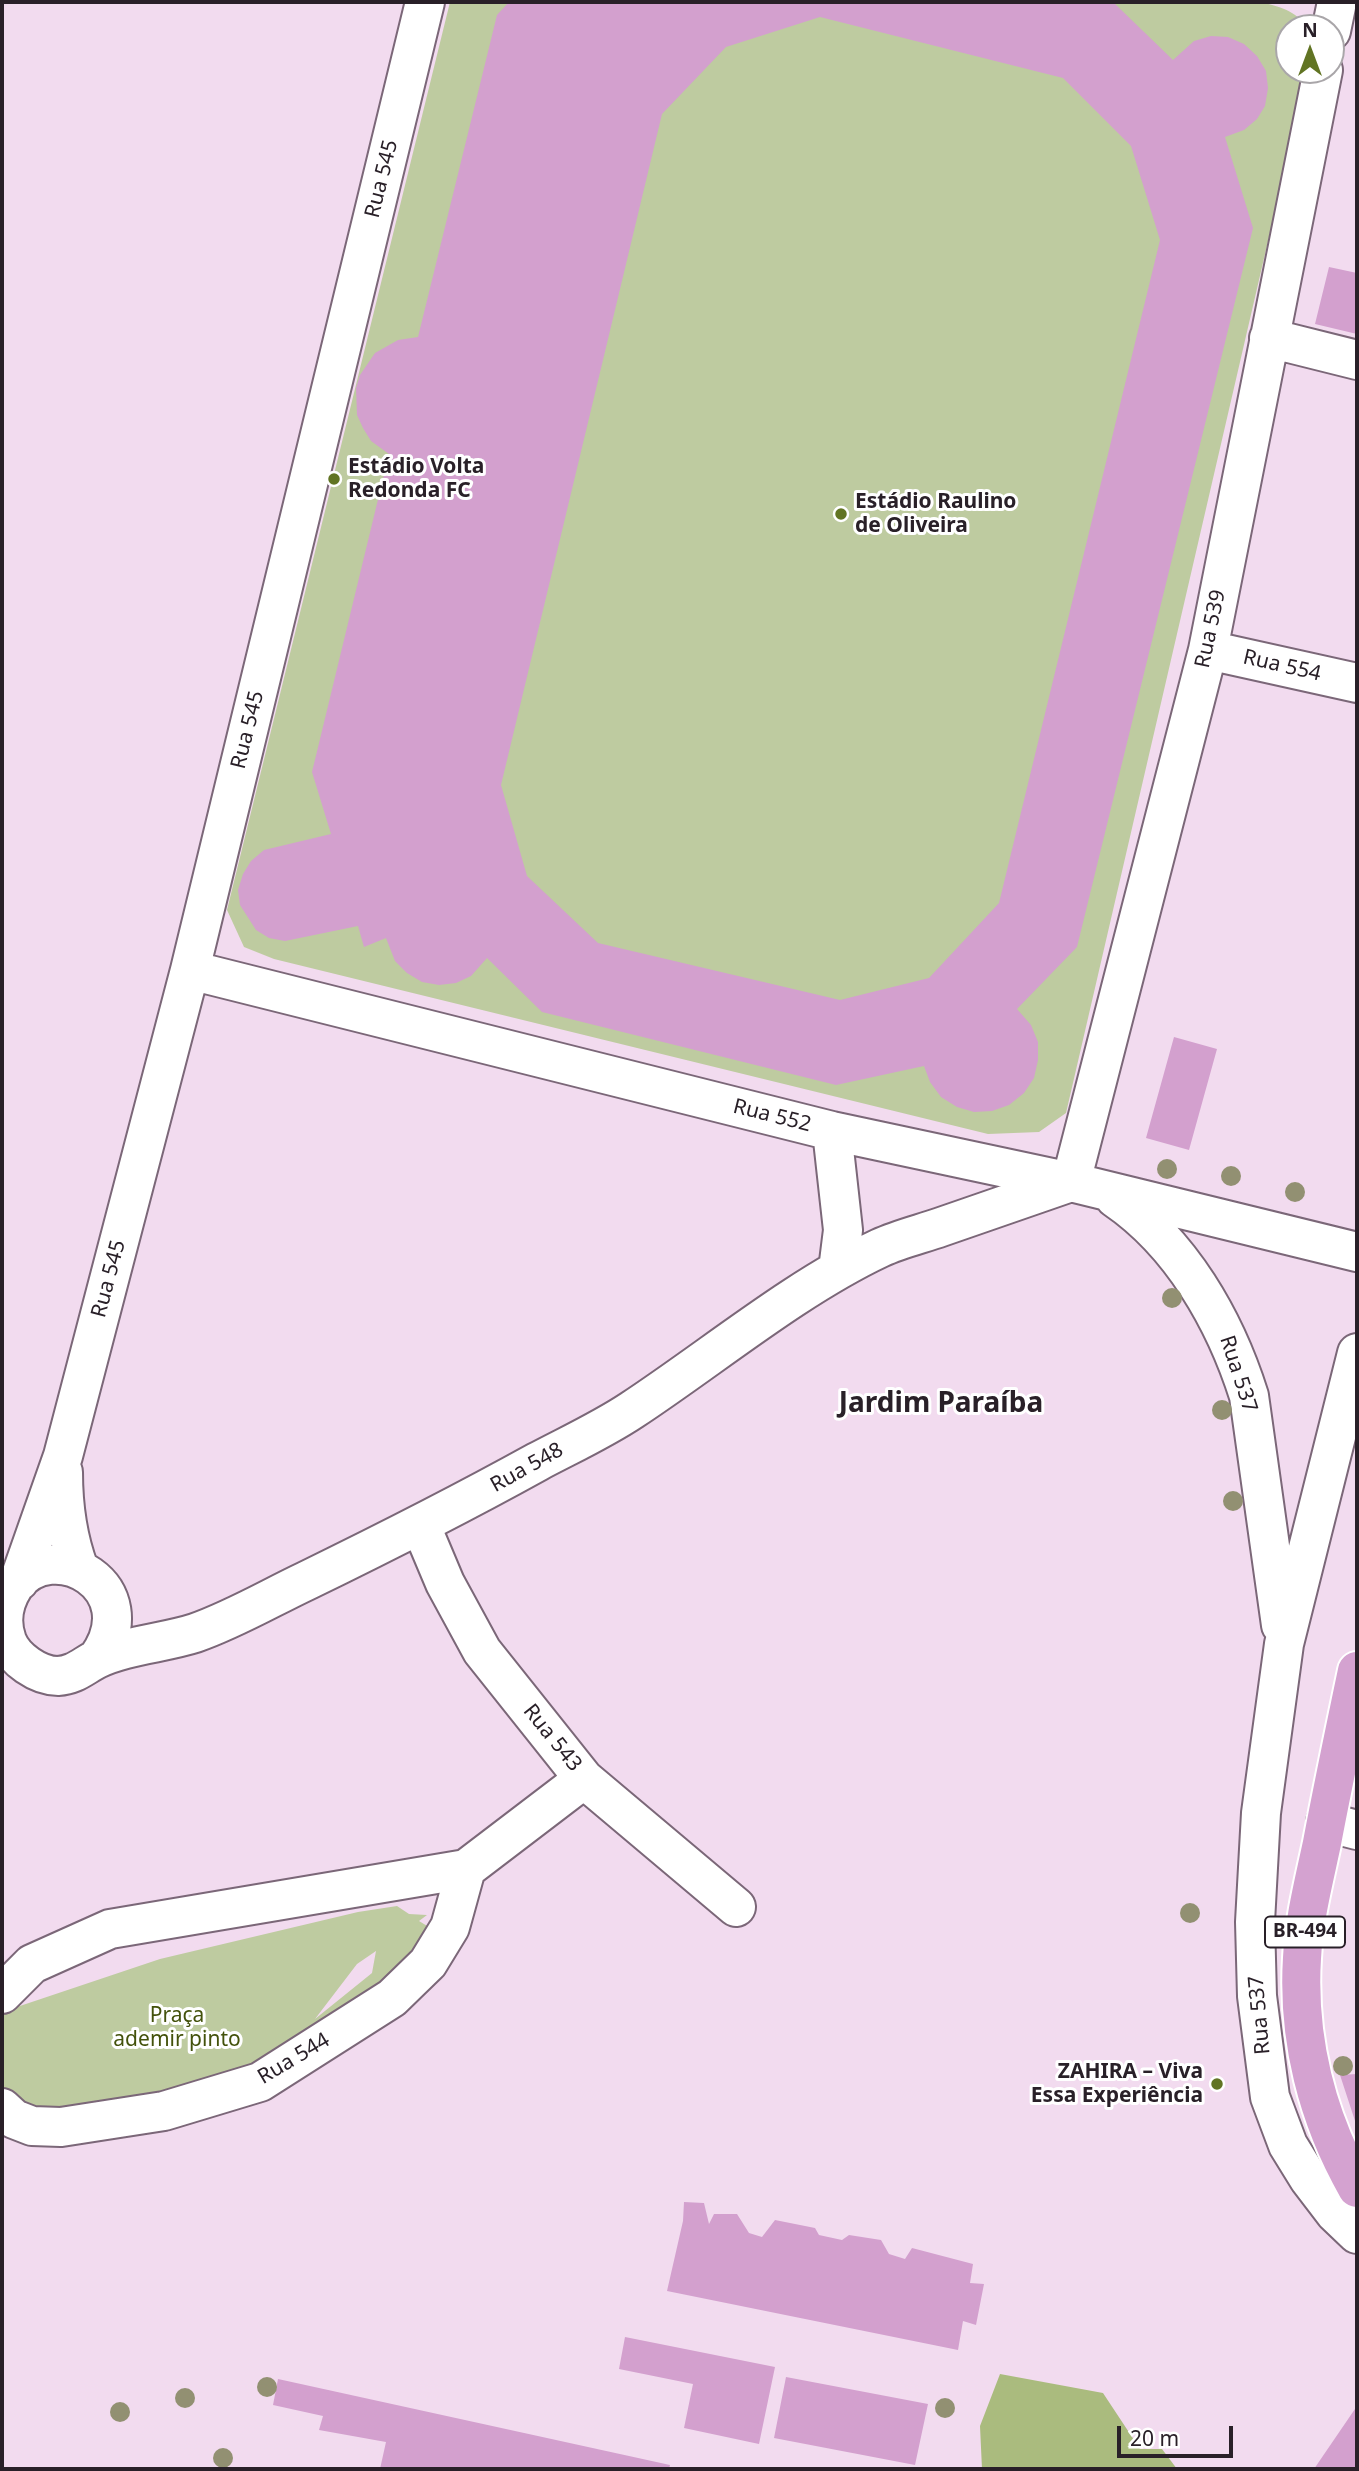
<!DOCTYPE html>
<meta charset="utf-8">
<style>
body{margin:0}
#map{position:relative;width:1359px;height:2471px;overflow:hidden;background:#f2dbef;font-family:"Noto Sans",sans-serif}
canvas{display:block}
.frame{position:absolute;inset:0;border:4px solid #292028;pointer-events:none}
.north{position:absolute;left:1275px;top:14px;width:70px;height:70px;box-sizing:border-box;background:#fff;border:2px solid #a9a6a9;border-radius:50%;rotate:0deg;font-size:19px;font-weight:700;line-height:28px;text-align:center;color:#292028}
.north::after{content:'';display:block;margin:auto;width:24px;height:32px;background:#617423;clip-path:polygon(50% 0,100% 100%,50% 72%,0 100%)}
.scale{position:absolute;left:1117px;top:2426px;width:116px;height:32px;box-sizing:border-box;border:4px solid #292028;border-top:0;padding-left:9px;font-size:21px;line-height:24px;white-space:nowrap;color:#292028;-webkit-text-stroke:5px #fff;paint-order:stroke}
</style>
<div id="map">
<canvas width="1359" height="2471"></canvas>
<div class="frame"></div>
<div class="north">N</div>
<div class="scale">20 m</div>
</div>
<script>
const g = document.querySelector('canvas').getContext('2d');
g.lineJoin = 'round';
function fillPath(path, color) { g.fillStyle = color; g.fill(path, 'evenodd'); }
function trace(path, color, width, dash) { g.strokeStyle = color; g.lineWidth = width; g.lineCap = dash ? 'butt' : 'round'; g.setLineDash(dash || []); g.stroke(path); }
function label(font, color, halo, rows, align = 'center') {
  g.font = font + ' "Noto Sans",sans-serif'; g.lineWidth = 6; g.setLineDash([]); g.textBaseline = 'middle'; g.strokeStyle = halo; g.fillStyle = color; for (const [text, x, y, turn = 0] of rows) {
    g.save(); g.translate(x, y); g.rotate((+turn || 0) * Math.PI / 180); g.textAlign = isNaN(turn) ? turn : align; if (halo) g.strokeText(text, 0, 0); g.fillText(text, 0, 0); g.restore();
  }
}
fillPath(new Path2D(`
 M450 2H1259C1278 6 1296 10 1307 28H1289V70H1306L1303 90 1066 1113 1039 1132 988 1134 274 959 244 947 227 910Z
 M397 1906 409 1914 427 1915 419 1921 442 1935 259 2080 57 2122 2 2092V2012L160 1959 358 1912ZM376 1951 372 1973 315 2019 357 1964Z`), '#becba0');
fillPath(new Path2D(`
 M1000 2374 1103 2393 1140 2449H1162L1177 2469H982L980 2426Z`), '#aabb7e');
fillPath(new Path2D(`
 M509 2H1113L1173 60 1194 41 1211 36 1228 37 1244 44 1257 56 1266 71 1268 88 1265 106 1257 119 1244 130 1225 137 1253 228 1077 947 1017 1009 1031 1025 1038 1042V1060L1034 1078 1024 1093 1009 1105 992 1111 974 1112 957 1107 941 1097 930 1082 924 1066 836 1085 542 1012 487 958 471 976 456 983 439 985 422 982 407 973 395 961 386 938 364 947 358 926 285 941 269 938 256 930 240 905 238 890 243 874 251 861 264 850 331 834 312 772 389 454 371 441 363 428 357 415 356 388 360 375 375 353 398 340 418 337 497 15ZM820 17 1063 78 1131 146 1160 240 999 903 929 978 840 1000 598 943 527 876 501 785 662 114 726 47Z
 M1329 267 1357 273V334L1315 324Z
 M1174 1037 1217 1049 1189 1150 1146 1138Z
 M1357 2074V2127L1340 2075Z
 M684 2202 704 2203 709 2224 714 2214H737L749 2233 762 2237 775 2220 815 2228 819 2235 842 2240 849 2235 881 2240 889 2254 905 2259 912 2248 973 2264 970 2283 984 2284 976 2325 963 2321 958 2350 667 2291 683 2221Z
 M625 2337 775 2367 759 2444 684 2428 693 2384 619 2369Z
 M786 2377 928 2404 915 2465 774 2438Z
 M278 2379 670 2465 669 2469H380L386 2442 319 2430 323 2416 273 2405Z
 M1357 2406V2469H1314Z`), '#d3a0ce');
const street = new Path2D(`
 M1331 31 1337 2
 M1269 338 1357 360
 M1208 650 1357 683
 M190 970 832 1131 1071 1182 1357 1252
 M832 1131 843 1230 838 1270
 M1071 1182 1208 650 1323 70
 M1115 1198C1181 1243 1225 1320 1249 1396L1281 1625
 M1357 1353 1284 1644 1261 1813 1255 1922 1257 1996 1270 2097 1288 2145 1309 2179 1335 2213 1357 2234
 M63 1472C63 1506 67 1537 79 1569
 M421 1526 445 1583 482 1651 584 1779 736 1907
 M19 1581 63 1456 190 970 425 2
 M97 1659C149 1587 52 1533 14 1586 3 1603 0 1622 7 1641 14 1659 38 1676 58 1676 75 1675 83 1666 97 1659 127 1645 164 1643 195 1633 233 1620 270 1598 306 1581 384 1543 461 1504 537 1462 569 1445 602 1430 632 1410 711 1358 795 1288 880 1248 899 1239 921 1234 941 1227 984 1212 1028 1197 1071 1182
 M1326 1822 1357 1830
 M2 1994 32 1964 110 1929 466 1869 584 1779
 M2 2108 14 2119 32 2126 61 2127 164 2111 260 2082 392 1998 428 1963 450 1927 466 1869`);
const primary = new Path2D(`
 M1357 1671C1345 1728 1333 1785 1322 1843 1314 1881 1304 1919 1302 1958 1297 2039 1317 2118 1357 2188`);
trace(street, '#7b6778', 42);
trace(primary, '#fff', 42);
trace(street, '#fff', 38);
trace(primary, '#d4a2d0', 38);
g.fillStyle = '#929072';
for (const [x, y] of [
 [1167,1169],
 [1231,1176],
 [1295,1192],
 [1172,1298],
 [1222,1410],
 [1233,1501],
 [1190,1913],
 [1343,2066],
 [267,2387],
 [185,2398],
 [945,2408],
 [120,2412],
 [223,2458]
]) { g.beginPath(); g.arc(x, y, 10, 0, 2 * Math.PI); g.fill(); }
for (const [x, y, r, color] of [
 [334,479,7,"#617423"],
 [841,514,7,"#617423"],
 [1217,2084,7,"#617423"]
]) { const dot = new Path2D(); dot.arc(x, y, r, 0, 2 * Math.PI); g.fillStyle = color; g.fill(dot); trace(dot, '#fff', 2.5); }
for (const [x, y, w] of [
 [1305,1932,80]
]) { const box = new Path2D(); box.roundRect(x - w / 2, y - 15.5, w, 31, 5); g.fillStyle = '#fff'; g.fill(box); trace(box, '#292028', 2); }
label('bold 19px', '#292028', null, [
 ["BR-494",1305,1932]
]);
label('21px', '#292028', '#fff', [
 ["Rua 545",382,179,-76],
 ["Rua 539",1211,629,-78],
 ["Rua 554",1282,666,13],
 ["Rua 545",248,730,-76],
 ["Rua 552",772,1116,14],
 ["Rua 545",109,1279,-75],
 ["Rua 537",1238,1374,72],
 ["Rua 548",527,1468,-29],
 ["Rua 543",552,1738,51],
 ["Rua 537",1260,2015,-95],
 ["Rua 544",294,2059,-31]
]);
label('bold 21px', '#292028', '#fff', [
 ["Estádio Volta",348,467],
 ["Redonda FC",348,491],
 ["Estádio Raulino",855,502],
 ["de Oliveira",855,526],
 ["ZAHIRA – Viva",1203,2072,"right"],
 ["Essa Experiência",1203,2096,"right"]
], 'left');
label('21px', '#43520b', '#fff', [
 ["Praça",177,2016],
 ["ademir pinto",177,2040]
]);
label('bold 28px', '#292028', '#fff', [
 ["Jardim Paraíba",941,1404]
]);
</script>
